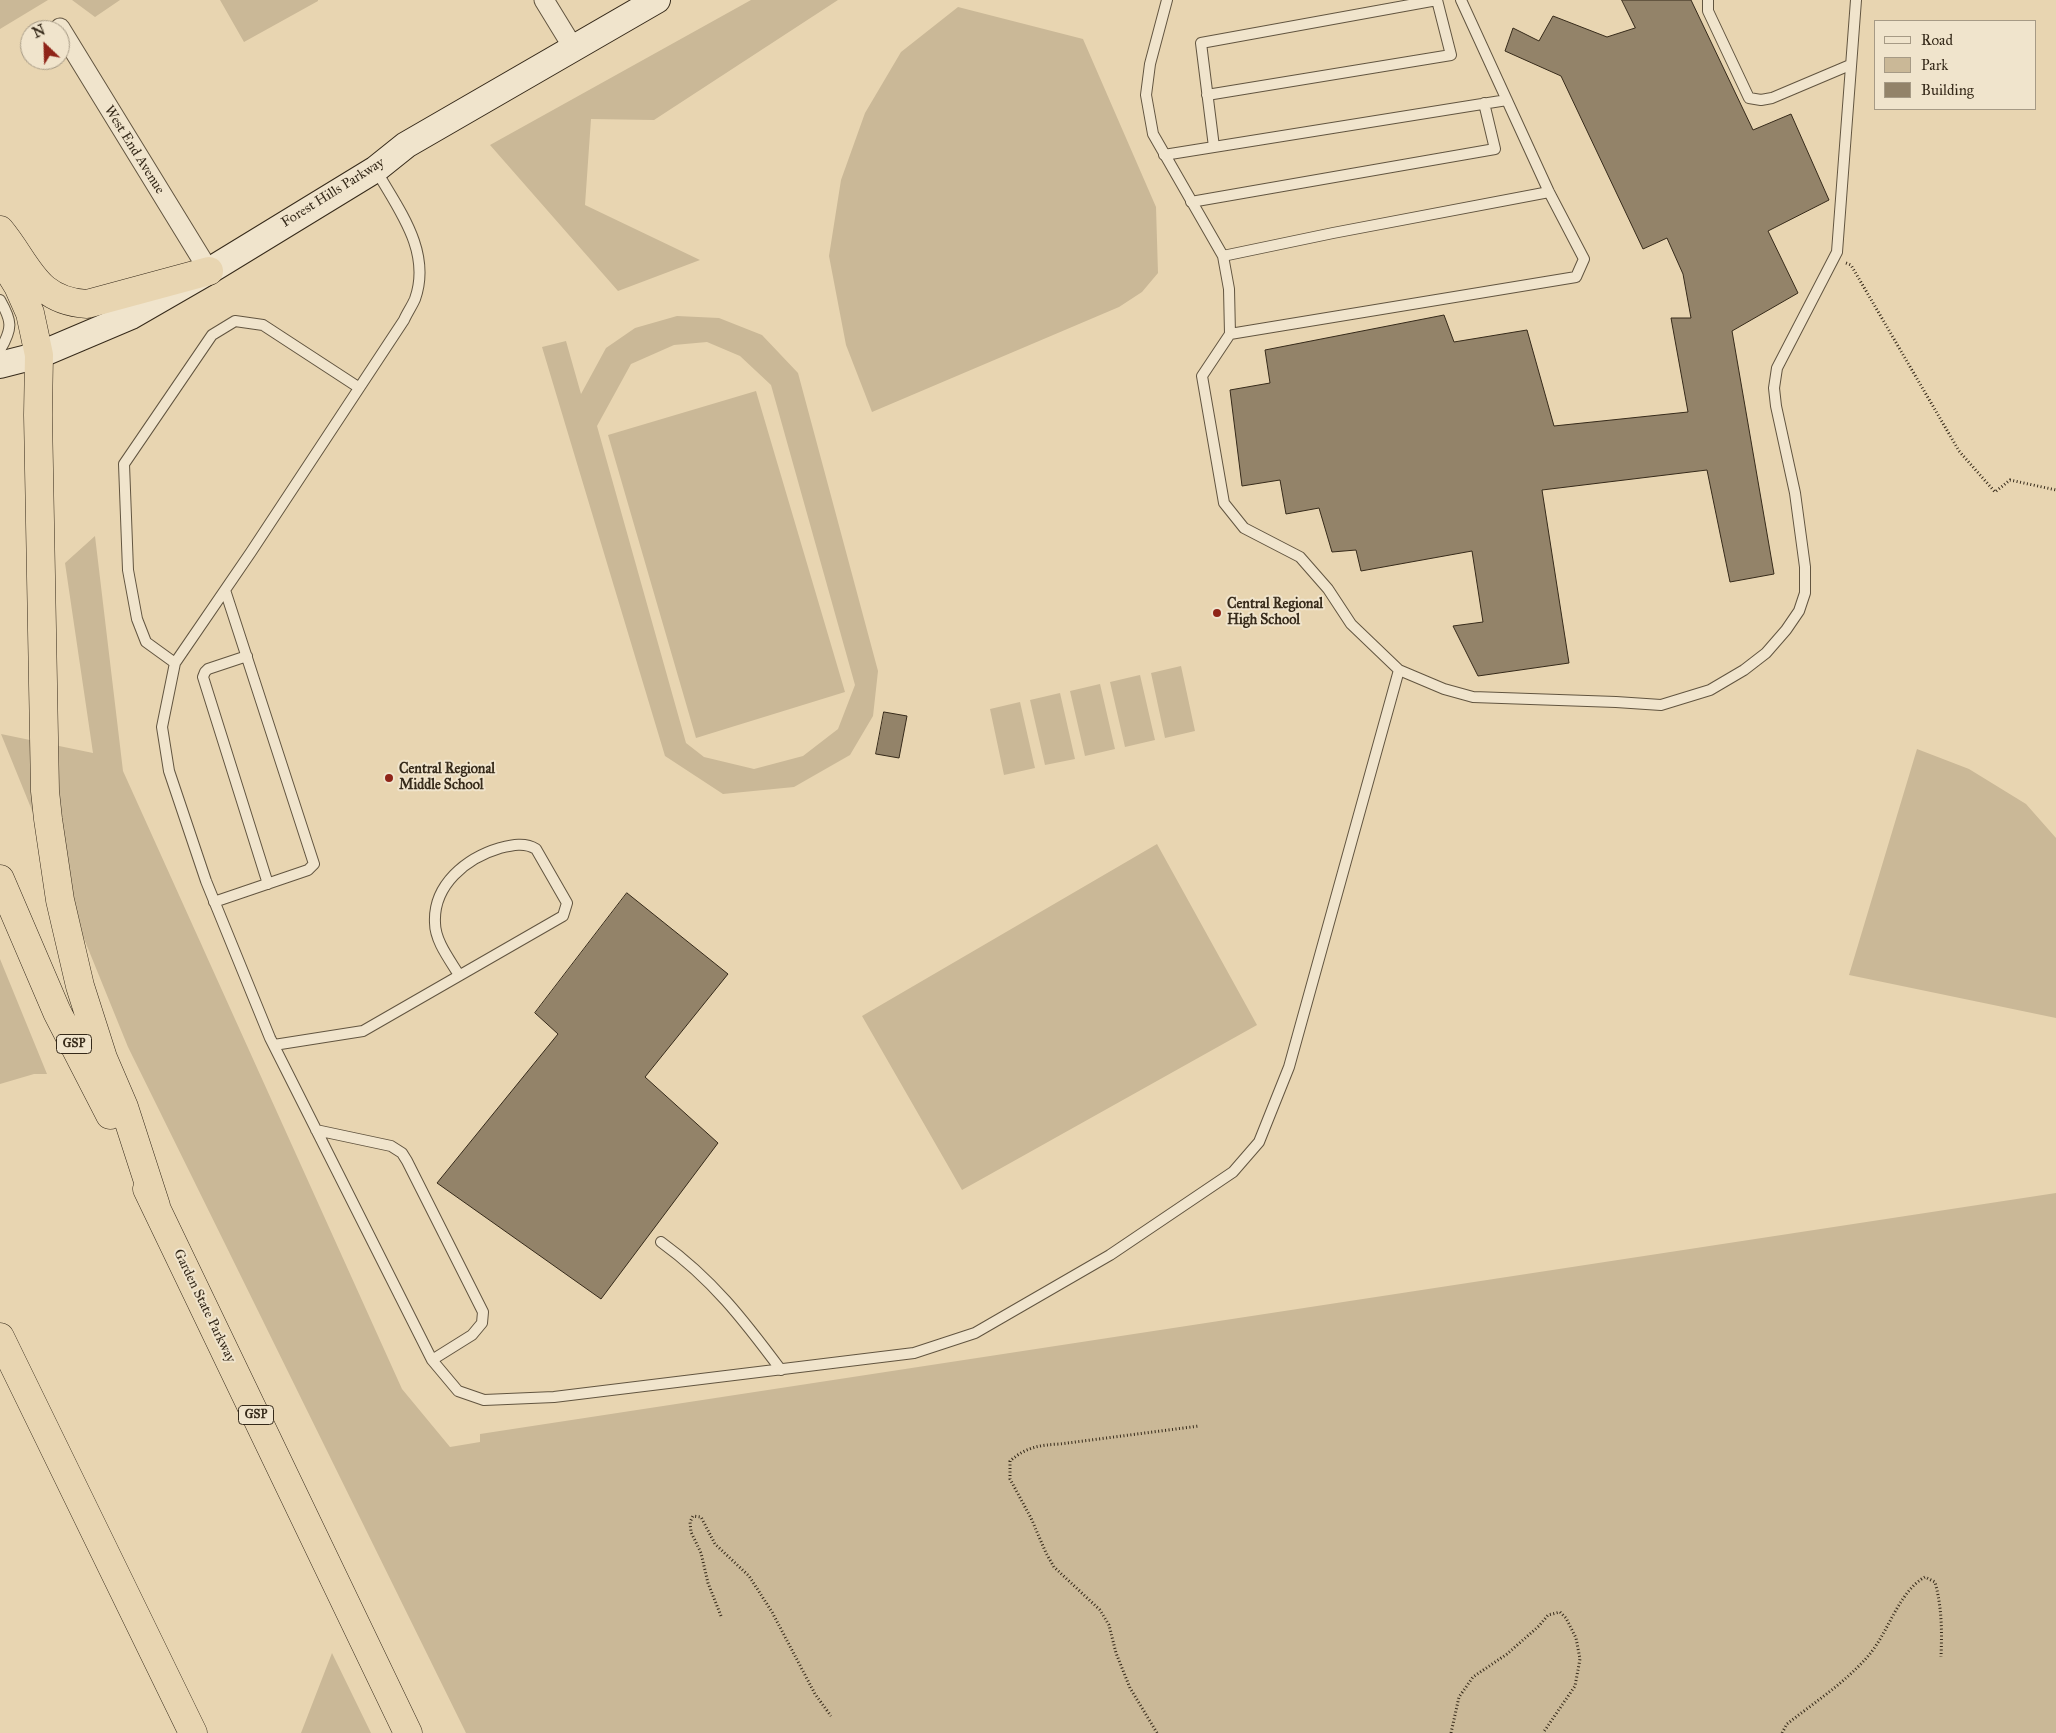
<!DOCTYPE html>
<style>
body{margin:0}
#map{position:relative;width:2056px;height:1733px;overflow:hidden;background:#e8d5b1;font-family:"IM FELL Great Primer",serif}
canvas{display:block}
.legend{position:absolute;left:1874px;top:20px;width:162px;height:90px;box-sizing:border-box;background:#f0e4cc;border:1px solid #a69a85;margin:0;padding:6px 9px;list-style:none;font-size:15px;color:#362a1a}
.legend li{display:flex;align-items:center;gap:10px;height:25px}
.legend b{width:25px;border:1px solid #a69a85}
.north{position:absolute;left:20px;top:20px;width:50px;height:50px;box-sizing:border-box;background:#f0e4cc;border:1px solid #a69a85;border-radius:50%;rotate:336deg;font-size:14px;font-weight:700;line-height:20px;text-align:center;color:#362a1a}
.north::after{content:'';display:block;margin:auto;width:18px;height:22px;background:#8f2418;clip-path:polygon(50% 0,100% 100%,50% 72%,0 100%)}
</style>
<div id="map">
<canvas width="2056" height="1733"></canvas>
<ul class="legend">
<li><b style="height:6px;background:#f0e4cc"></b>Road</li>
<li><b style="height:14px;background:#cab897"></b>Park</li>
<li><b style="height:14px;background:#938369"></b>Building</li>
</ul>
<div class="north">N</div>
</div>
<script>
const g = document.querySelector('canvas').getContext('2d');
g.lineJoin = 'round';
function fillPath(path, color) { g.fillStyle = color; g.fill(path, 'evenodd'); }
function trace(path, color, width, dash) { g.strokeStyle = color; g.lineWidth = width; g.lineCap = dash ? 'butt' : 'round'; g.setLineDash(dash || []); g.stroke(path); }
function label(font, color, halo, rows, align = 'center') {
  g.font = font + ' "IM FELL Great Primer",serif'; g.lineWidth = 4; g.setLineDash([]); g.textBaseline = 'middle'; g.strokeStyle = halo; g.fillStyle = color; for (const [text, x, y, turn = 0] of rows) {
    g.save(); g.translate(x, y); g.rotate((+turn || 0) * Math.PI / 180); g.textAlign = isNaN(turn) ? turn : align; if (halo) g.strokeText(text, 0, 0); g.fillText(text, 0, 0); g.restore();
  }
}
fillPath(new Path2D(`
 M0 0H48L0 29Z
 M72 0H120L95 17Z
 M220 0H318V1L244 42Z
 M751 0H838L654 120 591 119 585 205 700 260 618 291 490 145Z
 M958 7 1083 39 1156 207 1158 273 1142 292 1119 307 872 412 846 345 829 256 841 180 865 113 901 52Z
 M677 316 719 318 762 335 798 373 878 671 873 716 850 755 794 787 723 794 665 756 542 347 566 341 581 394 606 348 635 328ZM707 342 740 356 771 385 855 685 838 729 803 756 754 769 704 757 686 743 597 426 631 364 674 345Z
 M756 391 845 692 696 738 608 435Z
 M95 536 123 771 402 1389 450 1447 480 1442V1434L2056 1193V1733H466L128 1047 1 734 93 753 65 563Z
 M1181 666 1195 731 1165 738 1151 673Z
 M1140 675 1155 740 1125 747 1110 682Z
 M1100 684 1115 749 1085 756 1070 691Z
 M1060 693 1075 759 1045 765 1030 700Z
 M1020 702 1035 768 1004 775 990 709Z
 M1917 749 1969 769 2026 804 2056 838V1018L1849 975Z
 M1157 844 1257 1025 962 1190 862 1016Z
 M0 959 47 1074H34L0 1084Z
 M332 1653 371 1733H301Z`), '#cab897');
const building = new Path2D(`
 M1622 0H1691L1753 130 1791 114 1829 200 1768 231 1798 293 1732 331 1774 574 1730 582 1707 470 1542 490 1569 663 1478 676 1453 626 1483 622 1472 551 1361 571 1356 550 1332 552 1319 508 1286 514 1280 480 1242 486 1230 390 1270 383 1265 350 1444 315 1454 342 1527 330 1554 426 1688 412 1671 318H1691L1683 274 1667 238 1643 249 1561 76 1505 51 1513 28 1539 41 1553 16 1607 37 1635 28Z
 M884 712 907 716 899 758 876 754Z
 M627 893 728 974 645 1077 718 1143 601 1299 437 1183 558 1034 535 1013Z`);
fillPath(building, '#938369');
trace(building, '#362a1a', 1);
const lane = new Path2D(`
 M1167 0 1150 64 1146 95 1153 134 1223 256 1229 289 1230 334 1202 376 1224 503 1244 528 1300 557 1328 589 1351 624 1399 670 1444 689 1473 697 1616 702 1661 705 1710 690 1744 670 1766 653 1786 630 1799 611 1805 593V567L1795 493 1776 406 1774 388 1777 368 1837 252 1856 0
 M1708 0V11L1749 98 1761 100 1772 98 1850 65
 M1207 95 1451 55 1437 0
 M1214 147 1201 43 1437 0
 M1164 155 1507 100
 M376 170C398 209 432 251 415 299 412 306 407 313 404 320L251 552 175 663 162 727 169 771 206 881 270 1038 432 1360 458 1391 484 1400 554 1397 914 1353 975 1333 1110 1255 1233 1172 1259 1142 1289 1067 1399 670
 M1191 202 1495 149 1484 103
 M1223 256 1333 233 1549 192
 M0 300C12 321 13 328 0 350
 M1230 334 1576 277 1584 259 1549 192 1461 0
 M247 656 208 669 205 672 203 677 268 884
 M175 663 146 642 137 619 128 570 124 464 212 335 235 321 263 325 358 387
 M214 902 308 870 314 864 225 590
 M274 1045 363 1031 563 916 567 903 536 849C525 842 512 845 500 848 466 858 433 885 435 923 435 941 450 960 459 975
 M316 1130 391 1146 402 1153 407 1161 483 1312 482 1323 472 1335 432 1360
 M661 1242C712 1279 743 1319 781 1370`);
const street = new Path2D(`
 M544 0 574 49
 M60 28 209 271`);
const secondary = new Path2D(`
 M0 365 39 355 131 316 209 271 376 169 406 145 657 0`);
const highway = new Path2D(`
 M0 230C29 265 35 301 87 304L209 271
 M0 257 18 286 30 313 39 355 38 415 45 791 48 819 60 900 80 986 103 1058 124 1107 156 1206
 M0 879 57 1012 110 1115
 M147 1189 408 1733
 M0 1337 193 1733`);
trace(lane, '#625540', 12);
trace(street, '#625540', 21);
trace(secondary, '#362a1a', 28);
trace(highway, '#362a1a', 29);
trace(new Path2D(`
 M1846 263 1851 265 1959 451 1995 492 2010 480 2056 490
 M721 1616 708 1583 701 1553 691 1532 690 1522 693 1516 701 1517 715 1544 749 1576 772 1612 815 1694 831 1716
 M1157 1733 1130 1688 1116 1653 1109 1625 1100 1610 1054 1567 1046 1553 1031 1518 1010 1479V1461C1026 1447 1040 1445 1060 1444L1199 1426
 M1451 1733 1459 1697 1473 1677 1507 1654 1539 1626 1548 1615 1560 1612 1566 1618 1576 1638 1580 1659 1575 1686 1543 1733
 M1782 1733 1787 1724C1815 1702 1846 1682 1869 1655 1888 1633 1899 1591 1925 1577L1935 1582C1942 1608 1942 1631 1941 1657`), '#362a1a', 3, [1, 2.5]);
trace(lane, '#f0e4cc', 10);
trace(street, '#f0e4cc', 19);
trace(secondary, '#f0e4cc', 26);
trace(highway, '#e8d5b1', 28);
for (const [x, y, r, color] of [
 [1217,613,5,"#8f2418"],
 [389,778,5,"#8f2418"]
]) { const dot = new Path2D(); dot.arc(x, y, r, 0, 2 * Math.PI); g.fillStyle = color; g.fill(dot); trace(dot, '#f0e4cc', 2); }
for (const [x, y, w] of [
 [74,1044,35],
 [256,1415,35]
]) { const box = new Path2D(); box.roundRect(x - w / 2, y - 9.5, w, 19, 4); g.fillStyle = '#f0e4cc'; g.fill(box); trace(box, '#362a1a', 1); }
label('bold 12px', '#362a1a', null, [
 ["GSP",74,1044],
 ["GSP",256,1415]
]);
label('14px', '#362a1a', '#f0e4cc', [
 ["West End Avenue",134,150,58],
 ["Forest Hills Parkway",333,193,-32],
 ["Garden State Parkway",204,1306,64]
]);
label('bold 14px', '#362a1a', '#f0e4cc', [
 ["Central Regional",1227,605],
 ["High School",1227,621],
 ["Central Regional",399,770],
 ["Middle School",399,786]
], 'left');
</script>
